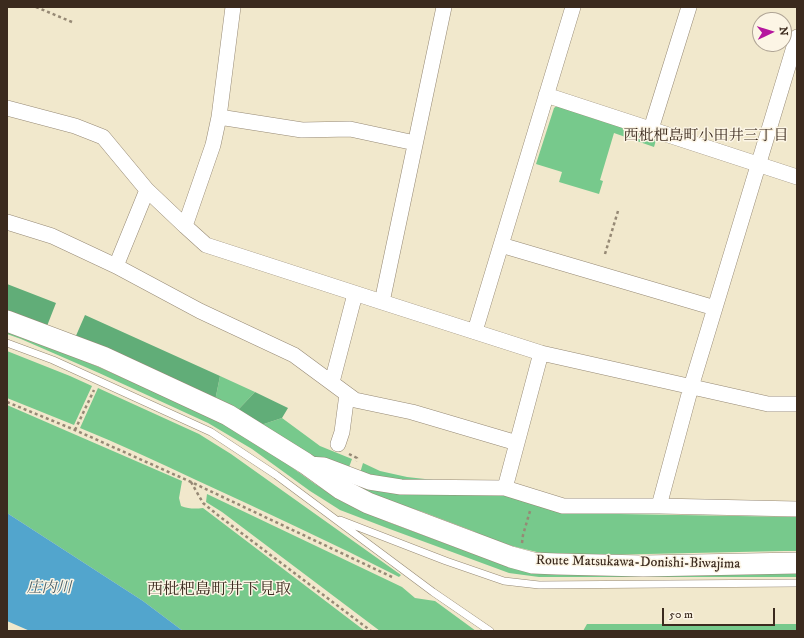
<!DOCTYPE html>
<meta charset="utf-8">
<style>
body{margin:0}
#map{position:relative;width:804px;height:638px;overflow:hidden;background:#f1e8cc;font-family:"IM FELL DW Pica",serif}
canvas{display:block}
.frame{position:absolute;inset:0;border:8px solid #3b2a1e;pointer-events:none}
.north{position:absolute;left:752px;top:12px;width:40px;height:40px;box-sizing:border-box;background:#fcf5e5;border:1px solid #afa495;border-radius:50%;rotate:86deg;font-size:11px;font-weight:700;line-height:16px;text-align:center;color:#3b2a1e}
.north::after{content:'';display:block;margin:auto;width:14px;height:18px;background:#b5179e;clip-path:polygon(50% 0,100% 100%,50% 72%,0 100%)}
.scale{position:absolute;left:662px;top:608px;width:113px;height:18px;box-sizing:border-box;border:2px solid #3b2a1e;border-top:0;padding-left:5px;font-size:12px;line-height:14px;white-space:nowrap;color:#3b2a1e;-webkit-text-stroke:3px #fcf5e5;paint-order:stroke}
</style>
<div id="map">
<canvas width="804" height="638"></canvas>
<div class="frame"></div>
<div class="north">N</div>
<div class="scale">50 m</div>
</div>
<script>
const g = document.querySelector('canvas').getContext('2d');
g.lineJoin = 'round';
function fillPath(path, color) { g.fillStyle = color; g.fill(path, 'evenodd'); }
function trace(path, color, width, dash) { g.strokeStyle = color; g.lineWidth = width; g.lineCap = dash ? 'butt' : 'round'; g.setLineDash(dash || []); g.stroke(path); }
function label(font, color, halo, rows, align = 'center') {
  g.font = font + ' "IM FELL DW Pica","Noto Serif JP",serif'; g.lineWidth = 3; g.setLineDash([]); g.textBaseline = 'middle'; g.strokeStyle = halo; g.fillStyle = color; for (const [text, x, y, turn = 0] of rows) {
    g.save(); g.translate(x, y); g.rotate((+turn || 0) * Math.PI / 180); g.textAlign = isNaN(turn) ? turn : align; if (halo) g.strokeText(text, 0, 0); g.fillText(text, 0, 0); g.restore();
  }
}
fillPath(new Path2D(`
 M559 104 657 137 654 147 614 133 600 180 603 181 599 194 559 182 562 172 536 164 554 108Z
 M7 329 23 335 101 368 210 417 235 429 283 461 315 484 343 502 388 522 506 566 797 573V577H539L509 573 387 528 340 510 310 491 252 449 208 423 99 373 21 339 7 334Z
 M7 351 70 376 92 386 74 425 7 398Z
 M220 376 255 392 236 412 215 401Z
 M98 388 199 434 231 454 401 575 399 577C332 543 264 511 196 480 158 462 119 444 80 428Z
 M7 405 182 481 179 498 181 506C189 509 195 509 203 508L365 631H183L143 601 7 513Z
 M282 418 320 446 352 459 348 470 311 458 261 425Z
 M363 463 380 471 407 477 443 481H400L360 473Z
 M350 485 369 486 513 496 561 513 797 517V551H784L602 555 541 553 516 547 487 538 473 531 423 512 374 496Z
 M207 494 402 587 415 598 435 601 476 631H380L222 512 206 502Z
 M587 624H797V631H583Z`), '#77c98c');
fillPath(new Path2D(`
 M7 284 56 303 47 326 7 310Z
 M85 315 220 376 215 401 75 338Z
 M255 392 288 408 282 418 261 425 236 412Z`), '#61ad78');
fillPath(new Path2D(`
 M7 513 143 601 183 631H30L7 621Z`), '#52a5cd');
const service = new Path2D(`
 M7 343 53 360 211 432 276 475 433 592 490 631
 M340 520 446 561 504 581 539 585 797 583`);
const minor = new Path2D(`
 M546 95 797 177
 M7 108 75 126 103 137 147 190 185 226 206 245 382 302 541 353 768 404H797
 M219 117 302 130 350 129 415 143
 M651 129 689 7
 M7 222 52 236 116 266 200 311 294 355 355 400 412 412 517 443
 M185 226 213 145 219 117 233 7
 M501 245 715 308
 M116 266 147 190
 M382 302 444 7
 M475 331 573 7
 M332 382 355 294
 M338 444 342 432 347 394
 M307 464 324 465 369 482 401 487 505 488 563 506H659L797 509
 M505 488 541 353
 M659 506 691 387 797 37`);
const secondary = new Path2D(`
 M7 321 103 357 228 415 305 463 341 489 368 503 511 557 533 563 557 564 643 566 797 563`);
trace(service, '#968975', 8);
trace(minor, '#968975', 16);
trace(secondary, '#968975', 22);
trace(new Path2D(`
 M36 7 72 22
 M605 254 618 211
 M7 402 75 430 191 482 392 577
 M75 430 94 390
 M349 454 357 458 356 461
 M191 482 203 503 219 516 371 631
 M522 543 523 535 530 511`), '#968975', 2.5, [3, 3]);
trace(service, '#fff', 7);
trace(minor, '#fff', 15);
trace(secondary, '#fff', 21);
label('14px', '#3b2a1e', '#fcf5e5', [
 ["Route Matsukawa-Donishi-Biwajima",638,563,1]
]);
label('15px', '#3b2a1e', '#fcf5e5', [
 ["西枇杷島町小田井三丁目",706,137]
]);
label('italic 15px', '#445b64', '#fcf5e5', [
 ["庄内川",49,589]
]);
label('16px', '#3b2a1e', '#fcf5e5', [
 ["西枇杷島町井下見取",219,591]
]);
</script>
